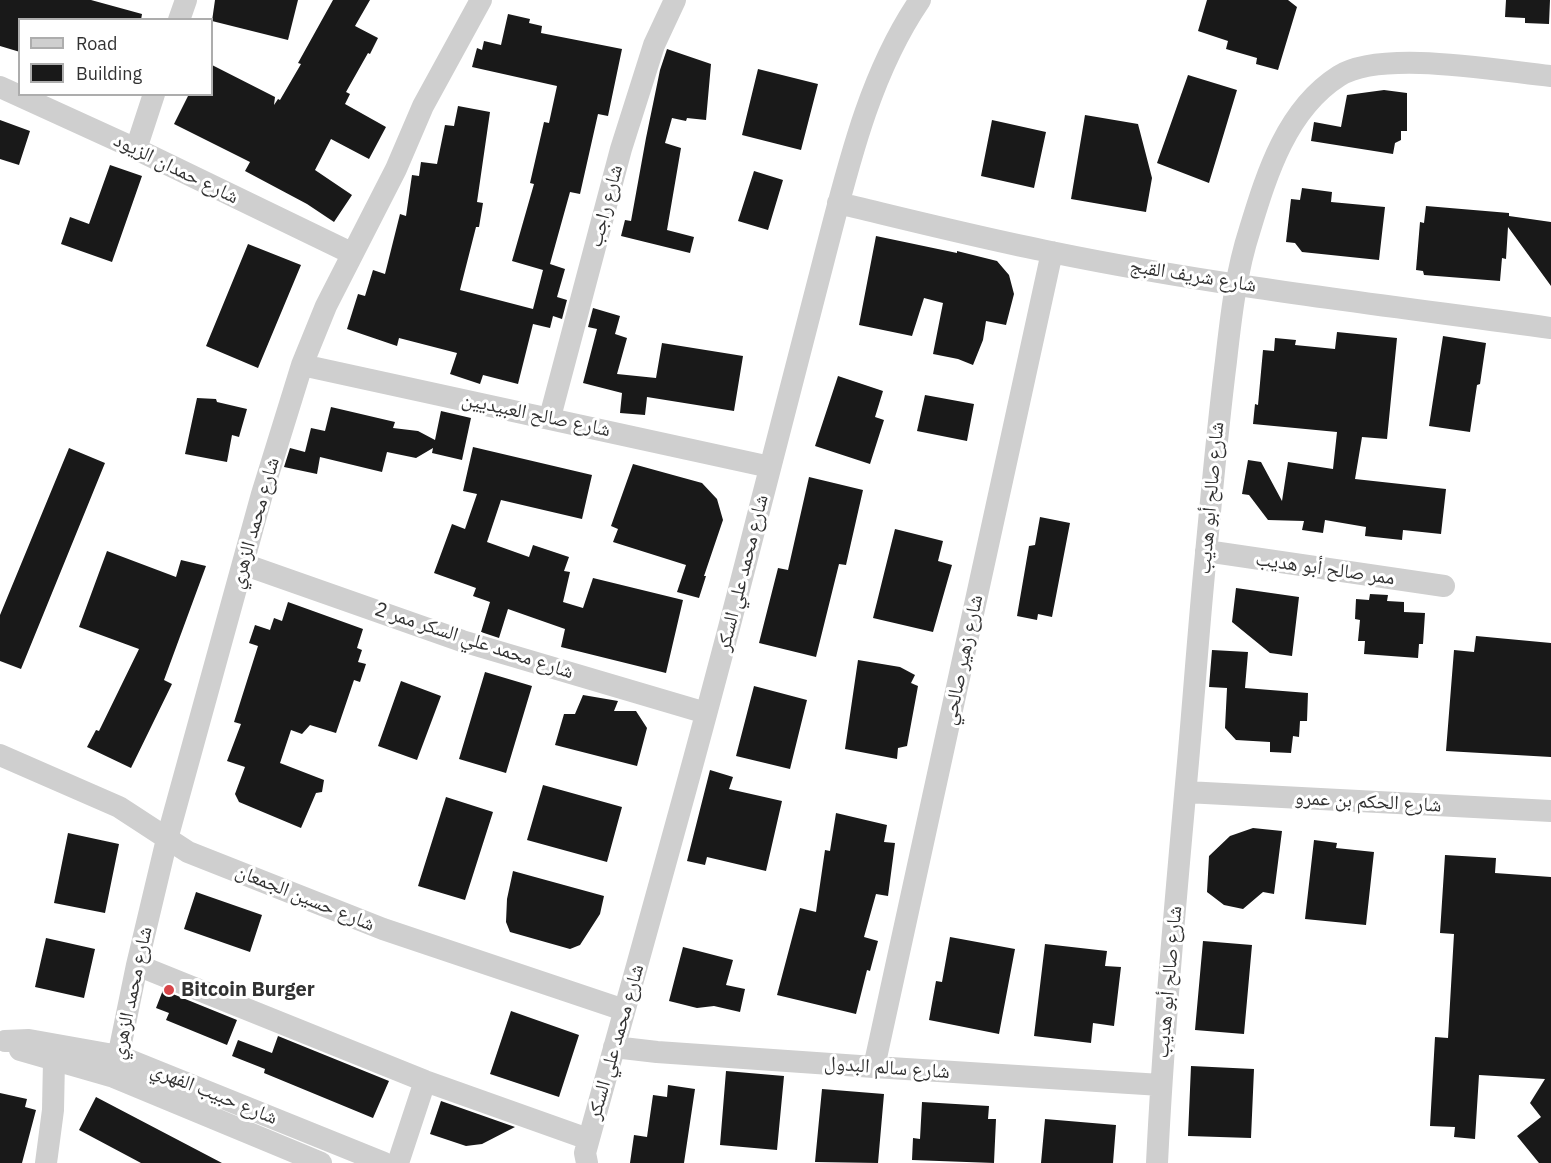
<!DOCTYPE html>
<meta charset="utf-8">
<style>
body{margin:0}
#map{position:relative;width:1551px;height:1163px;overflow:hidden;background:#fff;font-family:"IBM Plex Sans",sans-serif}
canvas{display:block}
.legend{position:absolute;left:18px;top:18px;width:195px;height:78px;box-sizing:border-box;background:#fff;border:2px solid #adadad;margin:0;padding:8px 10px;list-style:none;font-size:18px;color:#323232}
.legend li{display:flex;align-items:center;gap:12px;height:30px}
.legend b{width:30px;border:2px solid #adadad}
</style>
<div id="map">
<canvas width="1551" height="1163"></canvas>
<ul class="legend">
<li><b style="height:8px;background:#cfcfcf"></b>Road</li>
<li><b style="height:16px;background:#191919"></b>Building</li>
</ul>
</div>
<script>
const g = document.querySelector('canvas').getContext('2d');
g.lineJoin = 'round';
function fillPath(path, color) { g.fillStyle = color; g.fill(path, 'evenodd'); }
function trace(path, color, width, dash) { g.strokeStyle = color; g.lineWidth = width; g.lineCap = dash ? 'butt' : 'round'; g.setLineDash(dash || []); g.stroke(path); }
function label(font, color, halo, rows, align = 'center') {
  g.font = font + ' "IBM Plex Sans","Noto Naskh Arabic",sans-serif'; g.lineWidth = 6; g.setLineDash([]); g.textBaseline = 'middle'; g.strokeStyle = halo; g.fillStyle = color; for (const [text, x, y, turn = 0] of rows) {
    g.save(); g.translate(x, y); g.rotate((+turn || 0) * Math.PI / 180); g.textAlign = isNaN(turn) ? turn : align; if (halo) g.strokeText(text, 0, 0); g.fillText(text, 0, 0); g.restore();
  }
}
fillPath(new Path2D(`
 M0 0H91L142 14 141 20H20V52L0 46Z
 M215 0H298L288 40 212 21Z
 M333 0H370L355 26 378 38 370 54 368 53 346 92 350 94 345 104 386 127 369 159 331 139 315 170 352 195 334 222 307 204 245 171 250 162 174 124 189 94H212V65L275 97 274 105 278 99 280 100 301 64 298 63Z
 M1207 0H1288L1297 7 1278 70 1256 64 1257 58 1226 49 1228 41 1198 31Z
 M1506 0H1550L1549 24 1525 23V18L1505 17Z
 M508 14 530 19 529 23 542 26 541 33 622 49 608 116 598 114 580 194 570 192 550 264 565 269 557 297 567 300 562 319 553 316 550 328 533 324 518 384 483 375 480 384 450 374 457 353 399 338 397 346 347 329 358 294 365 296 373 270 385 274 400 214 406 216 412 175 419 176 421 162 437 164 445 125 454 126 458 106 490 112 477 202 483 203 479 227H476L460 290 533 309 543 270 512 261 534 184 530 183 544 122 549 123 557 86 472 67 477 48 482 50 484 41 501 45Z
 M667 49 711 64 706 120 687 118 686 121 672 118 665 143 681 148 667 230 694 237 690 253 621 236 625 220 631 221 646 138 660 70Z
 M758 69 818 84 801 150 742 135Z
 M1188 75 1237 90 1209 183 1157 163Z
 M1384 90 1407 93V131H1401V140L1395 143 1393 154 1311 141 1314 122 1341 127 1347 95Z
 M1085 115 1138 124 1152 178 1146 212 1071 199Z
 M0 120 30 131 19 165 0 159Z
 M992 120 1046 132 1034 188 981 176Z
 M110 165 142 176 112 262 61 244 70 217 89 224Z
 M754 171 783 180 768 230 738 221Z
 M1302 188 1332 192 1331 202 1385 207 1379 260 1302 252 1295 243 1286 242 1291 199 1300 200Z
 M1426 206 1509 213V216L1551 222V286L1508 227 1506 259 1502 258 1500 281 1424 275 1423 271 1416 270 1420 222 1424 223Z
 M876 236 957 253V251L997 261 1009 275 1014 294 1006 325 986 321 983 340 973 365 958 359 933 354 943 303 924 298 912 336 859 325Z
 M248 244 301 265 258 368 206 346Z
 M593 308 620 316 615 334 627 338 617 374 656 378 662 343 743 356 734 411 647 397 645 415 620 413 622 393 583 383 597 329 588 327Z
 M1337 332 1397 338 1387 439 1362 437 1355 479 1446 489 1441 534 1403 530 1402 540 1365 536 1366 527 1325 520 1323 533 1302 530 1304 521 1268 520 1249 495 1242 494 1248 460 1261 462 1282 501 1288 462 1333 469 1337 432 1253 424 1255 404 1258 405 1263 350 1274 351 1275 338 1296 340 1295 345 1335 349Z
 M1443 336 1486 343 1480 384 1477 385 1470 432 1429 426Z
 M838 376 883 391 875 417 884 420 870 464 815 446Z
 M925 395 974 404 967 441 917 431Z
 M197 398 216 399 217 402 247 409 239 437 232 435 227 462 185 454Z
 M331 407 395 422 393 428 418 431 435 440 441 411 471 418 462 460 432 453 433 448 416 458 387 452 382 472 320 457 317 474 284 467 290 448 305 452 311 428 325 431Z
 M473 447 592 475 582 519 501 500 487 542 529 557 533 545 569 557 564 571 570 572 563 602 583 608 593 578 683 600 666 673 561 647 565 629 508 609 499 638 481 632 490 602 473 596 476 588 434 573 452 524 465 529 477 494 463 491Z
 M69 448 105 463 21 669 0 661V615Z
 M633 464 702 483 717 499 723 520 704 576H706L699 598 677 592 686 565 613 542 618 529 611 526Z
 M809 477 863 490 846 565 839 564 816 657 759 643 778 568 788 570Z
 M1040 517 1070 523 1052 617 1038 614 1037 620 1017 616 1029 546 1035 545Z
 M895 529 943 541 938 561 952 565 933 632 873 618Z
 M107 551 176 577 181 560 206 566 164 680 172 684 131 768 87 747 96 730 99 731 139 649 79 627Z
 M1236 588 1299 597 1292 656 1270 653 1232 622Z
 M1370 594 1388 595 1387 601 1404 602V612L1425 613 1423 644H1419L1418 658 1364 654 1365 641H1358L1360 620 1355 619 1356 599 1369 600Z
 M288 602 363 629 357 648 362 650 358 662 366 664 360 682 354 680 336 733 310 725 302 734 291 730 280 763 324 780 322 792 316 793 301 828 239 802 235 794 245 767 227 761 241 724 234 722 258 646 249 643 255 625 270 630 274 618 282 621Z
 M1476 636 1551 643V757L1446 751 1454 650 1474 652Z
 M1212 650 1248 652 1245 688 1308 693 1307 721H1300L1299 737 1293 736 1291 753 1270 752V742L1236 740 1225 728 1227 688 1209 687Z
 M858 660 900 667 915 675 911 683 918 686 907 746 898 748 897 759 845 749Z
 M485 672 532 686 506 773 459 759Z
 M401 681 441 696 417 760 378 746Z
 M754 686 807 700 790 769 736 756Z
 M583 695 618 701 614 711H636L647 728 637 766 555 745 564 714H575Z
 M710 770 733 777 729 789 782 801 766 871 707 857 705 865 687 861Z
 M543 785 622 807 607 862 527 840Z
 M446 797 493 812 465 900 418 886Z
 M836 813 887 825 884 842 895 843 888 896 876 894 864 937 878 941 870 971 867 970 856 1014 777 995 800 908 816 912 825 850 830 851Z
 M1253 828 1282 831 1274 894 1263 892 1243 909 1224 905 1207 892 1209 856 1230 836Z
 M68 833 119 844 105 913 54 903Z
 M1314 840 1337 843 1336 848 1374 852 1366 925 1305 919Z
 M1445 855 1496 858 1495 873 1551 877V1163H1539L1517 1136 1541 1117 1530 1103 1545 1079 1479 1075 1475 1139 1454 1137 1455 1127 1430 1126 1435 1037 1448 1038 1454 934 1440 933Z
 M513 871 604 896 600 914 580 945 570 949 510 932 506 922 507 899Z
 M196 892 262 915 250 952 184 929Z
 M950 937 1015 949 999 1034 929 1020 936 981 942 982Z
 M46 938 95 949 84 998 35 987Z
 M1203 941 1252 945 1244 1034 1195 1030Z
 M1045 944 1107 951 1105 966 1121 967 1114 1026 1093 1023 1091 1043 1034 1036Z
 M683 947 733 960 726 985 745 989 740 1012 714 1006 697 1008 669 1001Z
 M163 990 237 1020 227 1045 166 1020 169 1013 156 1008Z
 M511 1011 579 1035 559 1097 490 1074Z
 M278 1036 389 1081 373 1118 264 1073 265 1069 232 1056 238 1040 272 1053Z
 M1191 1066 1254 1069 1251 1138 1188 1136Z
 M726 1071 784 1076 777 1150 720 1145Z
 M668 1085 695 1089 684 1163H630L634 1135 647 1137 653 1095 667 1097Z
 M822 1089 884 1094 878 1163 815 1162Z
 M0 1093 27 1099 25 1107 36 1110 22 1163H0Z
 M96 1097 222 1163H141L79 1130Z
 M441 1101 515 1127 482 1144 466 1146 430 1134Z
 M922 1102 989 1106 988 1119H996L994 1163 912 1160 913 1138 920 1139Z
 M1045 1119 1116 1125 1113 1163H1041Z`), '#191919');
trace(new Path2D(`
 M179 20 186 0
 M0 87 136 149 351 253
 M136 149 154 94
 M838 203C909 220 980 238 1051 252 1216 286 1384 305 1551 328
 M302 365 770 467
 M550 417 621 149 654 45 675 0
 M1206 551 1444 586
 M243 564 462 641 706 713
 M0 755 119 807 188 852 383 929 624 1010
 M1186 792 1551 811
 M137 965 425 1081 588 1139
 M5 1041 29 1040 119 1056 384 1163
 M614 1047 657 1052 874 1067 1161 1085
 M20 1050 114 1077 321 1163
 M874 1067 1052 252
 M114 1077 137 965 167 839 262 494 302 365 326 306 396 169 423 106 481 0
 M46 1163 53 1110 54 1060
 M398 1163 425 1081
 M587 1163 585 1153C644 939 705 726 759 511 780 427 802 343 824 259 847 171 868 76 920 0
 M1157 1163C1163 1040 1174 918 1185 795 1192 722 1197 648 1204 574 1211 503 1217 432 1226 361 1231 316 1236 272 1250 229 1267 173 1287 109 1339 76 1382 49 1500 71 1551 76`), '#cfcfcf', 22);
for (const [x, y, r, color] of [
 [169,990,6,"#d74549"]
]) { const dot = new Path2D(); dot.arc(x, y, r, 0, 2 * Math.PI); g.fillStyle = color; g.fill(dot); trace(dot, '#fff', 2); }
label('20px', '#323232', '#fff', [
 ["شارع حمدان الزيود",176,169,26],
 ["شارع راجب",606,206,-75],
 ["شارع شريف القبج",1193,276,9],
 ["شارع صالح العبيديين",536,415,12],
 ["شارع صالح أبو هديب",1211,498,-85],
 ["شارع محمد الزهري",255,523,-74],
 ["ممر صالح أبو هديب",1325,569,8],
 ["شارع محمد علي السكر",743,573,-76],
 ["شارع محمد علي السكر ممر 2",474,641,18],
 ["شارع زهير صالحي",963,660,-78],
 ["شارع الحكم بن عمرو",1368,802,3],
 ["شارع حسين الجمعان",305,898,22],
 ["شارع صالح أبو هديب",1169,982,-85],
 ["شارع محمد الزهري",132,993,-78],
 ["شارع محمد علي السكر",616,1042,-74],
 ["شارع سالم البدول",887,1068,4],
 ["شارع حبيب الفهري",214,1094,22]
]);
label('bold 20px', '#323232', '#fff', [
 ["Bitcoin Burger",181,990]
], 'left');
</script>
